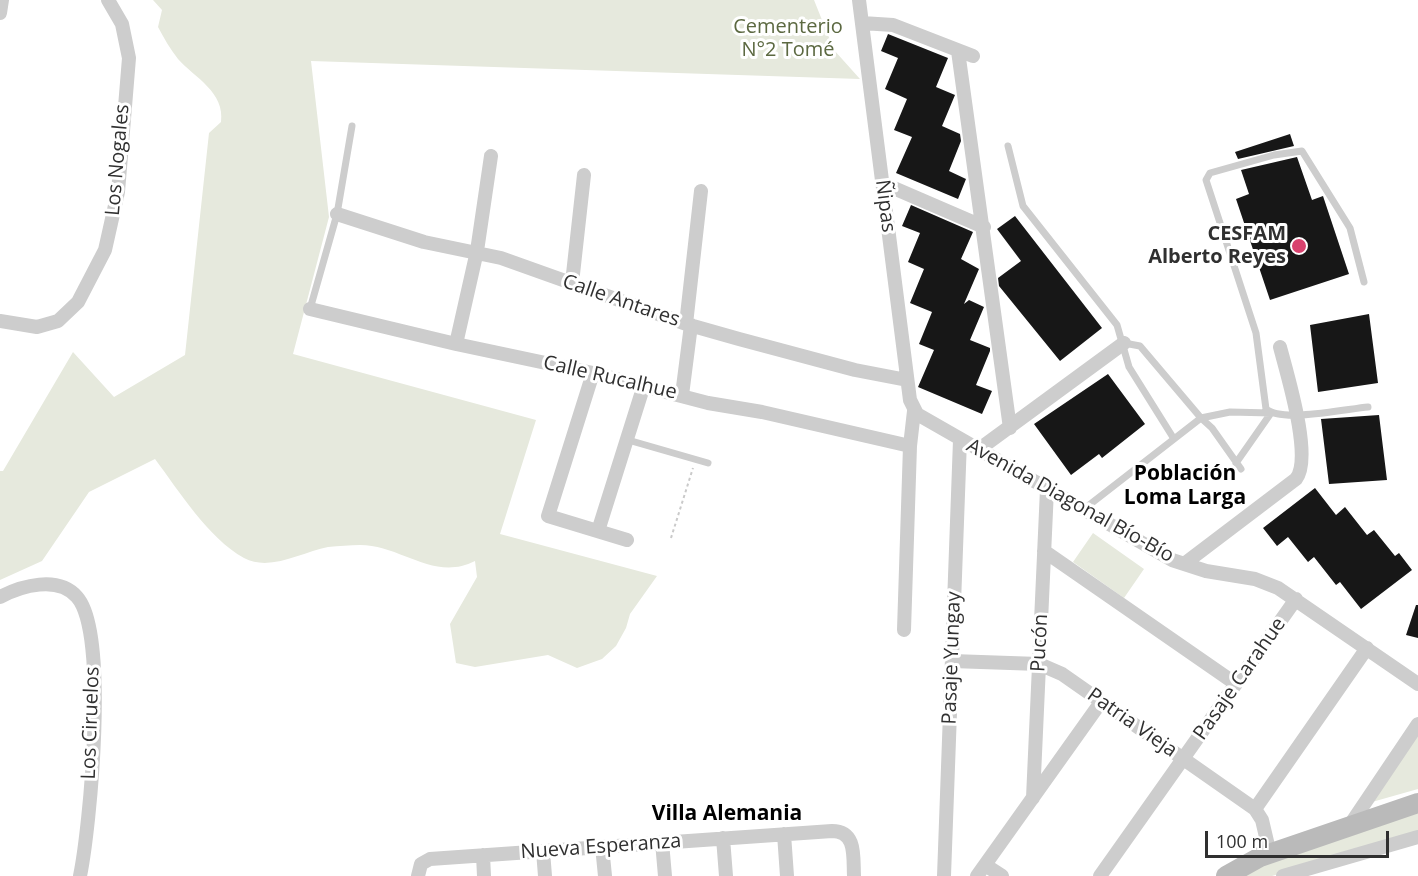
<!DOCTYPE html>
<meta charset="utf-8">
<style>
body{margin:0}
#map{position:relative;width:1418px;height:876px;overflow:hidden;background:#fff;font-family:"Open Sans",sans-serif}
canvas{display:block}
.scale{position:absolute;left:1205px;top:831px;width:184px;height:27px;box-sizing:border-box;border:3px solid #303030;border-top:0;padding-left:8px;font-size:18px;line-height:21px;white-space:nowrap;color:#303030;-webkit-text-stroke:4px #fff;paint-order:stroke}
</style>
<div id="map">
<canvas width="1418" height="876"></canvas>
<div class="scale">100 m</div>
</div>
<script>
const g = document.querySelector('canvas').getContext('2d');
g.lineJoin = 'round';
function fillPath(path, color) { g.fillStyle = color; g.fill(path, 'evenodd'); }
function trace(path, color, width, dash) { g.strokeStyle = color; g.lineWidth = width; g.lineCap = dash ? 'butt' : 'round'; g.setLineDash(dash || []); g.stroke(path); }
function label(font, color, halo, rows, align = 'center') {
  g.font = font + ' "Open Sans",sans-serif'; g.lineWidth = 6; g.setLineDash([]); g.textBaseline = 'middle'; g.strokeStyle = halo; g.fillStyle = color; for (const [text, x, y, turn = 0] of rows) {
    g.save(); g.translate(x, y); g.rotate((+turn || 0) * Math.PI / 180); g.textAlign = isNaN(turn) ? turn : align; if (halo) g.strokeText(text, 0, 0); g.fillText(text, 0, 0); g.restore();
  }
}
fillPath(new Path2D(`
 M153 0H814L834 50 860 79 311 61 329 217 293 354 536 420 500 534 657 576 630 614 626 628 616 646 602 659 577 668 548 655 475 667 456 663 450 624 477 577 475 561C434 582 401 545 360 545 350 545 339 546 328 547 302 552 270 572 244 558 208 538 179 491 155 459L89 492 42 561 0 580V471H3L73 352 114 397 185 355 209 133 221 122C225 92 195 78 178 59 170 49 164 38 158 27L162 10Z
 M1093 533 1144 569 1124 598 1073 562Z
 M1418 735V789L1372 802Z
 M1418 812V833L1272 876H1244L1250 869Z`), '#e6e9dd');
fillPath(new Path2D(`
 M888 34 948 58 936 87 955 95 942 126 960 134 961 141 949 171 966 179 958 199 896 173 912 137 894 130 907 99 885 89 898 58 881 51Z
 M1290 134 1294 146 1238 159 1235 152Z
 M1297 157 1312 200 1323 196 1349 274 1270 300 1236 199 1249 194 1241 170Z
 M911 205 973 232 961 259 979 269 964 304 969 300 984 307 970 340 990 348V351L976 385 992 391 982 414 918 387 934 350 919 344 932 312 910 303 924 269 908 262 920 233 902 226Z
 M1015 216 1102 328 1060 361 999 286 998 278 1021 261 997 229Z
 M1369 314 1378 383 1318 392 1310 325Z
 M1108 374 1145 424 1102 458 1099 454 1071 475 1034 424Z
 M1379 415 1387 480 1329 484 1321 419Z
 M1315 488 1336 515 1345 507 1367 535 1374 530 1395 556 1399 553 1412 570 1361 609 1340 582 1336 585 1314 557 1308 562 1288 537 1277 546 1263 528Z
 M1416 605H1418V638L1406 635Z`), '#171717');
trace(new Path2D(`
 M671 538 693 468`), '#cacaca', 2, [3, 3]);
trace(new Path2D(`
 M1008 146 1023 206 1117 325 1129 367 1174 439
 M1364 282 1350 228 1302 151 1274 155 1210 173 1206 180 1256 333 1266 409C1282 423 1346 409 1368 407
 M310 309 337 214 352 126
 M1124 343 1140 346 1201 418 1230 412 1271 413
 M628 440 708 463
 M1236 463 1271 413
 M1084 509 1201 418 1212 428 1241 469`), '#cdcdcd', 7);
trace(new Path2D(`
 M859 0 910 400 917 414 1172 560 1206 571 1255 579 1278 588 1418 684
 M0 13 2 0
 M862 23 893 25 973 56
 M958 51 1010 428
 M882 183 984 227
 M337 214 424 242 501 258 686 324 739 339 855 370 907 380
 M572 283 584 175
 M310 309 456 344 593 373 708 403 762 412 910 446
 M0 321 37 327 58 321 78 302 105 250 118 192 129 58 122 24 108 0
 M686 324 701 191
 M456 344 477 251 491 156
 M593 373 548 516 627 540
 M682 395 691 325
 M978 450 1124 343
 M598 531 644 385
 M1044 551 1236 684
 M1184 564 1296 479C1313 458 1287 374 1280 347
 M0 597C21 586 58 575 77 597 109 633 90 827 80 876
 M904 630 910 446 914 411
 M952 661 1039 664 1062 674 1255 809 1262 820 1270 854
 M1033 798 1047 489
 M1255 809 1367 648
 M1348 828 1418 724
 M784 834 787 876
 M723 838 726 876
 M662 842 665 876
 M602 846 605 876
 M543 851 545 876
 M483 855 484 876
 M985 865 1002 876
 M418 876 421 864 430 859 832 831C857 831 853 857 854 876
 M944 876 960 440
 M977 876 1101 702
 M1100 876 1296 599
 M1283 876 1418 837`), '#cdcdcd', 14);
trace(new Path2D(`
 M1226 876 1260 857 1418 803`), '#bababa', 20);
for (const [x, y, r, color] of [
 [1299,246,8,"#d8426e"]
]) { const dot = new Path2D(); dot.arc(x, y, r, 0, 2 * Math.PI); g.fillStyle = color; g.fill(dot); trace(dot, '#fff', 2); }
label('20px', '#5c6941', '#fff', [
 ["Cementerio",788,27],
 ["N°2 Tomé",788,50]
]);
label('20px', '#303030', '#fff', [
 ["Los Nogales",118,160,-85],
 ["Ñipas",885,206,83],
 ["Calle Antares",621,301,19],
 ["Calle Rucalhue",610,378,13],
 ["Avenida Diagonal Bío-Bío",1070,501,29],
 ["Pucón",1040,643,-87],
 ["Pasaje Yungay",952,658,-88],
 ["Pasaje Carahue",1240,679,-55],
 ["Los Ciruelos",91,723,-88],
 ["Patria Vieja",1132,723,35],
 ["Nueva Esperanza",601,847,-4]
]);
label('bold 20px', '#303030', '#fff', [
 ["CESFAM",1286,234],
 ["Alberto Reyes",1286,257]
], 'right');
label('bold 21px', '#000', '#fff', [
 ["Población",1185,474],
 ["Loma Larga",1185,498],
 ["Villa Alemania",727,814]
]);
</script>
